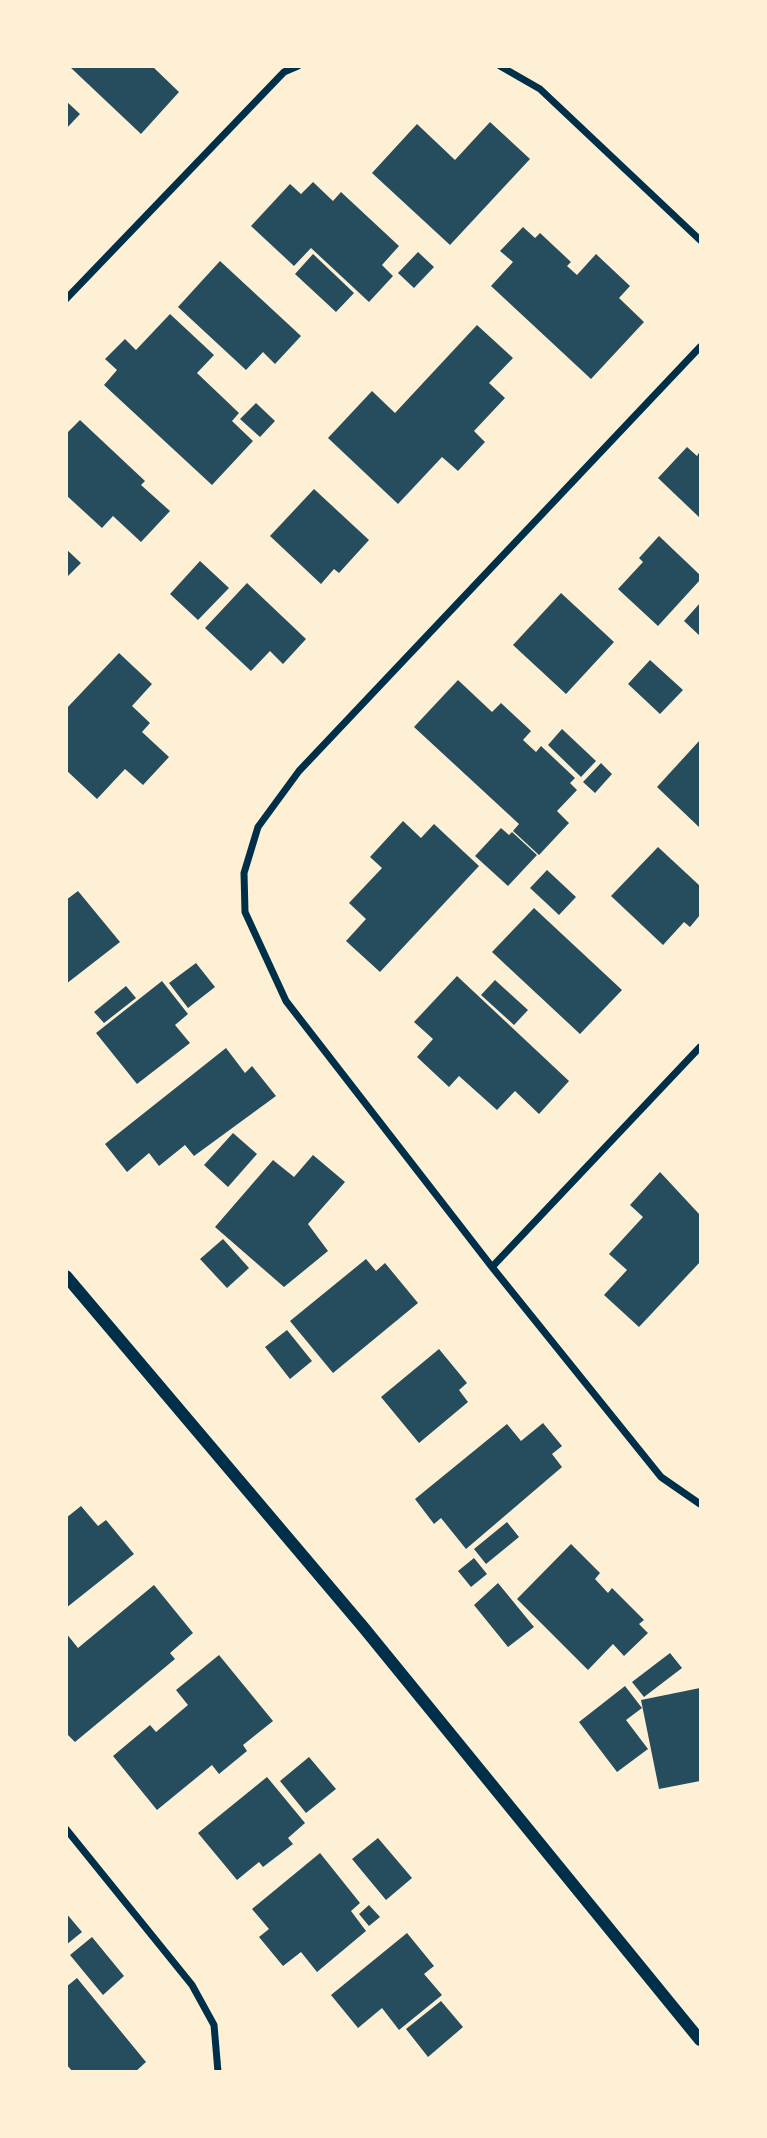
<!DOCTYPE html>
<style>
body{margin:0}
#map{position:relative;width:767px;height:2138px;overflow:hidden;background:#fdf0d5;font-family:"IBM Plex Sans",sans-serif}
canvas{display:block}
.frame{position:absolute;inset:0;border:68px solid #fdf0d5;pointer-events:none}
</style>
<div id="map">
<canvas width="767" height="2138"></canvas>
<div class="frame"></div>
</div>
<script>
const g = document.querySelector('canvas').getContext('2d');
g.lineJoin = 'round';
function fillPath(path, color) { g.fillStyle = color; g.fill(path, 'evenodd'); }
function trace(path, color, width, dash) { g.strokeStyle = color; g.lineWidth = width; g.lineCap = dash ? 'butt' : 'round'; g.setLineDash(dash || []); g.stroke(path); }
fillPath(new Path2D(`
 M69 66H152L179 92 141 134Z
 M66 101 80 114 66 129Z
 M490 122 530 159 450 245 372 173 417 124 455 160Z
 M313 182 333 201 341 192 399 246 382 265 393 276 369 302 311 248 294 266 251 226 290 184 301 194Z
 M523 227 535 238 540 233 571 262 567 266 577 275 596 254 630 286 619 298 644 322 591 379 491 286 513 262 500 251Z
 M418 252 434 267 414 288 398 273Z
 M313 254 354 293 336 312 295 274Z
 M220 261 301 336 275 364 263 352 246 370 178 307Z
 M170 314 214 355 197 373 239 413 232 421 253 441 212 485 104 385 117 370 105 359 125 339 136 350Z
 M477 325 513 358 489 383 505 398 474 431 485 442 458 471 442 457 398 504 328 438 372 391 395 413Z
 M256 403 275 421 260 437 240 419Z
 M80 420 145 481 141 485 170 511 141 542 113 516 102 528 66 495V434Z
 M687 447 697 456 700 451V518L658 478Z
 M314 489 369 540 339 573 334 569 321 584 270 536Z
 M659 536 700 575V580L658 626 618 589 643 562 639 558Z
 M66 549 81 563 66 578Z
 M200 561 229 588 198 620 170 594Z
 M247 583 306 639 283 664 270 651 251 671 205 628Z
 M561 593 614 642 566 694 513 645Z
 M700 603V636L684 621Z
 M119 653 152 684 132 706 150 723 142 732 169 757 143 785 125 769 97 799 66 770V709Z
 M650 660 683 690 660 714 628 684Z
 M458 680 492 712 501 703 531 731 523 740 536 752 541 746 575 778 570 783 577 790 557 811 569 823 539 855 513 831 519 824 414 727Z
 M562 729 596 761 581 777 548 745Z
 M700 740V828L657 787Z
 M601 763 612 774 595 793 583 782Z
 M403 821 421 838 434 824 479 866 380 972 346 941 366 919 349 903 382 868 370 857Z
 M501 828 509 835 512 832 537 855 508 886 475 856Z
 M658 847 700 886V915L690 927 684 922 663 945 611 896Z
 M547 870 576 897 559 915 530 888Z
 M78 891 120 942 66 984V900Z
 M534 908 622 990 580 1034 492 952Z
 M196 963 215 987 188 1008 169 983Z
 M457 976 569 1081 539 1114 515 1091 497 1110 459 1076 449 1087 417 1057 433 1039 414 1022Z
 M495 980 528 1010 514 1025 481 995Z
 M162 981 188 1014 175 1025 190 1043 137 1084 96 1033Z
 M126 986 136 998 104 1023 94 1012Z
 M226 1048 245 1073 252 1066 276 1096 194 1156 185 1145 159 1166 149 1153 127 1172 105 1144Z
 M233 1133 257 1154 228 1187 204 1165Z
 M313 1155 345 1182 308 1224 328 1251 284 1287 215 1227 273 1160 294 1177Z
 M660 1172 700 1215V1262L639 1327 604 1295 627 1270 609 1254 643 1217 630 1205Z
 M223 1239 249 1268 227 1288 200 1259Z
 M366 1259 376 1271 385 1263 418 1303 333 1373 290 1321Z
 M287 1330 312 1361 290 1379 265 1347Z
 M439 1349 467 1383 459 1390 468 1402 419 1443 381 1397Z
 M543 1423 562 1446 552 1454 562 1467 466 1549 441 1518 434 1524 415 1499 507 1424 521 1441Z
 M81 1506 98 1526 106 1520 134 1554 66 1608V1518Z
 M507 1522 519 1537 486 1564 474 1549Z
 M571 1544 600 1573 595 1579 608 1593 612 1588 644 1620 639 1624 648 1633 624 1656 613 1644 588 1670 517 1599Z
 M474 1558 487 1574 471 1587 458 1571Z
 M498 1583 534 1627 508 1647 474 1605Z
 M154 1585 193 1633 170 1653 175 1659 75 1742 66 1733V1633L78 1648Z
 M670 1653 682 1668 644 1697 632 1682Z
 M219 1655 273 1721 243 1745 247 1751 219 1774 212 1765 157 1810 113 1756 150 1725 156 1732 188 1705 176 1690Z
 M625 1686 642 1708 626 1720 648 1749 617 1772 579 1722Z
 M700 1688V1781L659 1789 641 1700Z
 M309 1757 336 1789 306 1813 280 1781Z
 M267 1777 305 1823 288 1838 293 1844 263 1867 259 1862 237 1880 198 1833Z
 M378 1838 412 1878 386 1900 352 1859Z
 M320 1853 360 1903 351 1911 366 1931 317 1972 301 1952 283 1966 259 1937 269 1929 252 1909Z
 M369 1905 380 1917 369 1926 359 1914Z
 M66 1913 82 1932 66 1945Z
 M407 1933 434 1966 424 1974 442 1995 399 2030 382 2008 358 2028 331 1995Z
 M92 1937 124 1976 103 1995 70 1955Z
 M77 1978 146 2062 135 2072H73L66 2064V1987Z
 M441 2001 463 2027 428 2057 406 2029Z`), '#264d5e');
trace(new Path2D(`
 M500 66 540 89 700 240
 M66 299 284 72 298 66
 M700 347 299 771 258 827 244 873 245 912 286 1001 492 1267 661 1477 700 1504
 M492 1267 700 1047
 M66 1829 192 1985 214 2025 218 2072`), '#003049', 7);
trace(new Path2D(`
 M66 1276 364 1628 700 2040`), '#003049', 12);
</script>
